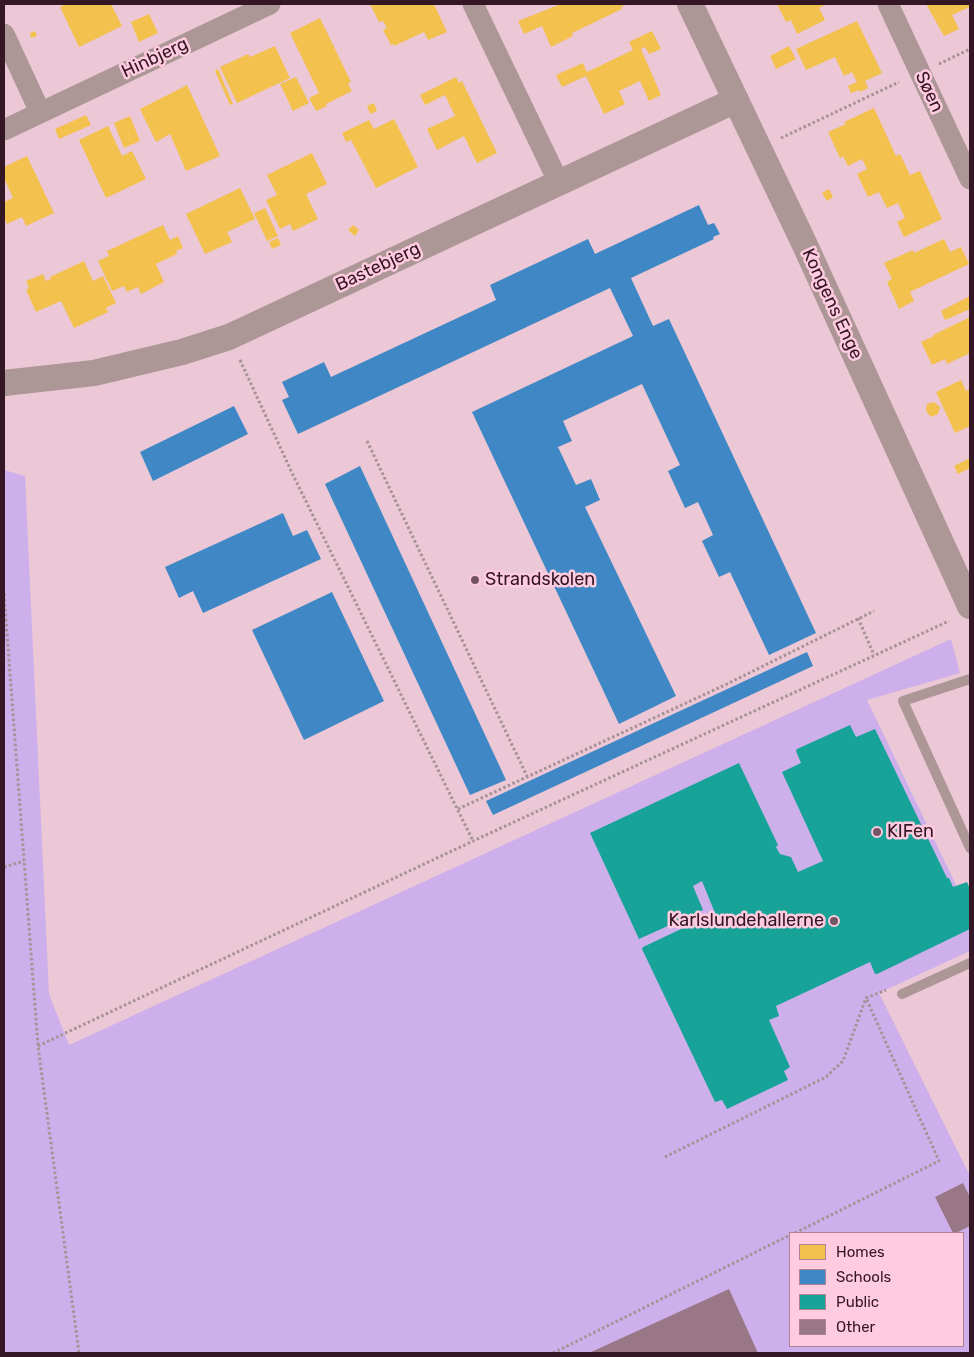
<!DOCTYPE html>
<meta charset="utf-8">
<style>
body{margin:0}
#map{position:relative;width:974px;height:1357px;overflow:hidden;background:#ecc7d6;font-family:Rubik,sans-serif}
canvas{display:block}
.frame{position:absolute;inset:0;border:5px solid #341624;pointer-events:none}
.legend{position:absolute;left:789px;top:1232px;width:175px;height:115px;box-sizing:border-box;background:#fecbdf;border:1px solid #ad8394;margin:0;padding:6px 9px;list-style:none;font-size:15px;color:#341624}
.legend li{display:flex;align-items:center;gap:10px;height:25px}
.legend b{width:25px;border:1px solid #ad8394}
</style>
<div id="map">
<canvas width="974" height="1357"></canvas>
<div class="frame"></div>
<ul class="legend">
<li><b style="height:14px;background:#f2c14e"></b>Homes</li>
<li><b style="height:14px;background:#3f88c5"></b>Schools</li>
<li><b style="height:14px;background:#17a398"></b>Public</li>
<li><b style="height:14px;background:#997787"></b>Other</li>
</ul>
</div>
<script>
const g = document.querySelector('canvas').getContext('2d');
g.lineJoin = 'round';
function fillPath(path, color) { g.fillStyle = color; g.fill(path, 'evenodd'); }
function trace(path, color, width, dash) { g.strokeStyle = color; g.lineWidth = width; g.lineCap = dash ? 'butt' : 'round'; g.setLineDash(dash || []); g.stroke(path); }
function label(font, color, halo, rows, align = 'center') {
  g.font = font + ' Rubik,sans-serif'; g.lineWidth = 5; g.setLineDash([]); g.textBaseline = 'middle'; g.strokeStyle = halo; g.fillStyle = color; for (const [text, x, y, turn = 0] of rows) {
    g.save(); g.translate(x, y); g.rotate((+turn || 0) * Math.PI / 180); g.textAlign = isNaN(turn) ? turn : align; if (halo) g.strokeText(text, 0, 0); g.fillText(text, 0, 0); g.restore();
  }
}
fillPath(new Path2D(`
 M4 470 25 476 49 994 69 1045 951 639 960 673 867 700 970 914V951L879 993 970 1176V1353H4ZM790 1233H963V1346H790Z`), '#cdb0eb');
fillPath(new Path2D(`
 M66 4H111L122 26 79 47 60 7Z
 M370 4H434L447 32 428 40 424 32 394 46V44L391 45 383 30 387 28 383 21 379 22Z
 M561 4H628L621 7 622 9 572 33 573 36 551 47 542 26 524 34 518 21Z
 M777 4H827L819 8 825 20 797 34 791 20 786 22Z
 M926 4H970V7L952 15 959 29 944 36Z
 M149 14 158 33 139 42 131 22Z
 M320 18 351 82 348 84 352 91 326 104 327 106 316 111 309 98 319 93 290 33Z
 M857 21 882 73 865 81 868 88 860 92 859 90 851 93 848 86 857 82 852 72 844 76 835 57 806 70 796 49Z
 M35 31 37 36 31 38 30 33Z
 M652 31 661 49 649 54 645 47 641 49 661 95 649 101 640 81 619 91 625 104 604 114 586 76 562 87 556 75 583 63 587 72 633 50 629 42Z
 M275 46 290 78 237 103 220 67 248 54 250 57Z
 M789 46 796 59 776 69 770 56Z
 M218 69 233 104 230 105 215 71Z
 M296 77 309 103 293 111 280 84Z
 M456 77 459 83 462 81 497 153 477 163 464 136 437 150 427 129 455 116 445 95 425 105 420 95Z
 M187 85 220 156 186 171 170 134 156 142 140 109Z
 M374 103 377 111 370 114 367 106Z
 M874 108 896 156 900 154 910 175 920 171 942 219 904 237 897 222 905 218 898 203 887 208 879 192 868 197 857 174 867 169 862 159 848 166 843 156 840 158 828 132 846 124 844 122Z
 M86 115 91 125 59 139 55 129Z
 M130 116 140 141 124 148 114 123Z
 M394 119 418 167 376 188 351 140 346 142 342 133 369 120 374 129Z
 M108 126 122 156 132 151 146 179 106 198 79 140Z
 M312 153 327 184 306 194 318 219 293 231 290 224 280 229 266 200 277 195 267 175Z
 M27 156 54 213 26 226 22 217 7 224 4 217V202L13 198 4 178V167Z
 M240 188 255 219 227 232 232 242 205 254 186 214Z
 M829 189 833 197 827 201 822 193Z
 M265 208 278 236 267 241 254 213Z
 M163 225 170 240 178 236 183 248 176 251 177 254 156 264 164 282 141 294 138 287 127 292 124 286 112 291 98 261 109 256 107 251Z
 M353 225 359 230 355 236 348 230Z
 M278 238 281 245 272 249 269 242Z
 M944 239 950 252 961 247 969 264 910 292 914 301 899 309 887 282 892 279 884 263 913 250 914 253Z
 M84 261 93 281 103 276 116 303 106 308 108 312 74 328 61 301 36 312 26 290 29 288 26 281 43 274 46 281 51 279 50 277Z
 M970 296V309L945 320 941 311Z
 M970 317V353L947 364 945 359 932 365 921 342 934 336 933 335Z
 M961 380 966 391 970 389V426L955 433 936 392Z
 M934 402 940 407 938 414 931 417 926 411 927 404Z
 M970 458V468L958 474 954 466Z`), '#f2c14e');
fillPath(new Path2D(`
 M699 205 708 225 714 223 720 234 713 237 714 239 631 278 653 326 669 319 816 633 769 655 730 572 719 577 702 541 713 535 698 502 685 508 668 471 680 465 642 384 563 421 572 441 558 447 576 485 591 479 600 500 585 507 676 696 619 724 472 412 633 336 610 288 298 434 282 400 289 397 282 382 324 362 331 377 496 300 490 285 588 239 595 254Z
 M234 406 248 434 153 481 140 452Z
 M360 466 506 780 470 795 325 484Z
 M283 513 293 536 307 530 321 559 203 613 193 591 179 598 165 567Z
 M332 592 384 701 304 740 252 630Z
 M807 652 813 666 493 815 486 801Z`), '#3f88c5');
fillPath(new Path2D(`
 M850 725 856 737 875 729 947 878H949L953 887 967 882 970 889V929L877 974H875L870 962 776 1006 779 1016 769 1020 790 1067 784 1071 788 1080 727 1109 722 1100 715 1102 642 949 643 947 715 913 702 881 693 886 703 910 639 939 590 833 739 763 778 845 776 847 780 854 791 857 798 872 823 861 782 772 801 763 796 751 797 749Z`), '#17a398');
fillPath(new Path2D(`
 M963 1183 970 1197V1226L956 1233H953L935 1197Z
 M729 1289 758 1353H589Z`), '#997787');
trace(new Path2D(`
 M939 64 970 49
 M781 138 899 82
 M240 360 293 475 473 841
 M367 441 527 776
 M4 594 38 1046 79 1353
 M858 618 874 655
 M458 809 727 684 874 611
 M4 867 24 861
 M38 1046 473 841 949 621
 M665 1157 826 1077 843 1061 866 998 886 990
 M795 1233 939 1161 866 998
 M553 1353 790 1235`), '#a69194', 3, [2.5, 2.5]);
trace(new Path2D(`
 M970 679 903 701 970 848
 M902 994 970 963`), '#ac9696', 10);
trace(new Path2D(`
 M473 4 559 183
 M888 4 970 179
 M4 34 40 112
 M4 130 270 4`), '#ac9696', 21);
trace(new Path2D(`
 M690 4 804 243 970 606
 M4 383 94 373 182 352 229 337 736 100`), '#ac9696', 26);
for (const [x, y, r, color] of [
 [475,580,5,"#745462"],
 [877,832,5,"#745462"],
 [834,921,5,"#745462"]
]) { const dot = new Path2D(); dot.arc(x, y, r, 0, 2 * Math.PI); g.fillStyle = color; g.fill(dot); trace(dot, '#fecbdf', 2); }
label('18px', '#341624', '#fecbdf', [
 ["Hinbjerg",155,58,-25],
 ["Søen",929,92,65],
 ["Bastebjerg",378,267,-25],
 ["Kongens Enge",832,304,65]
]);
label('18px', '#341624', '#fecbdf', [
 ["Strandskolen",485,580],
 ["KIFen",887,832],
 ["Karlslundehallerne",824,921,"right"]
], 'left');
</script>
